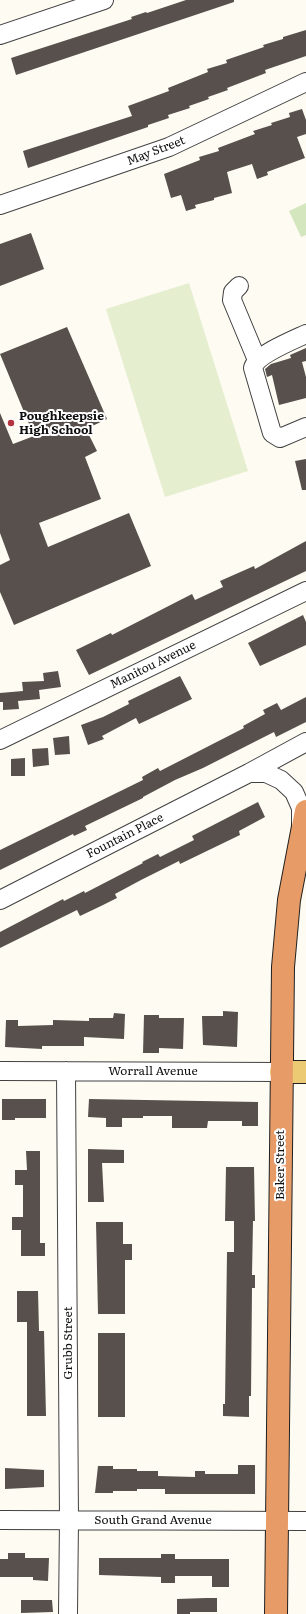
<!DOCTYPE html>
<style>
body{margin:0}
canvas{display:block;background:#fefbf2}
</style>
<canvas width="306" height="1614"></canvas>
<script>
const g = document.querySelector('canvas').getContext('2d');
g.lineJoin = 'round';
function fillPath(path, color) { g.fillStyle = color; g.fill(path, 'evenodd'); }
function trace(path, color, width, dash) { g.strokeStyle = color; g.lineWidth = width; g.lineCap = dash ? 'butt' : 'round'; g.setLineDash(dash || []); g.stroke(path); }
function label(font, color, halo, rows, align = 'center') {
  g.font = font + ' Literata,serif'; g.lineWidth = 4; g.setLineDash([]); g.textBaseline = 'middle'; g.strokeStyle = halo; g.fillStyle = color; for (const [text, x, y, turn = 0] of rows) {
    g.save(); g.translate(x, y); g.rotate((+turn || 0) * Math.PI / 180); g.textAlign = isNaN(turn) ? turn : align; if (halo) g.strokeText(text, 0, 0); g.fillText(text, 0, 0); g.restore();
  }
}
fillPath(new Path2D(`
 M306 203V235L301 237 289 211Z`), '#d4e6be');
fillPath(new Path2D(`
 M189 283 248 471 165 497 106 309Z`), '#e5eecf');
fillPath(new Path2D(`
 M186 0H234V2L16 75 11 58 132 19 131 17 146 12 147 13Z
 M306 30V56L265 70 266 73 227 88 228 90 208 97 209 99 189 106 190 108 168 115 169 118 148 125V127L28 168 23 151 132 116 128 106 169 91 168 88 208 72 207 69 227 63 226 60 264 47 263 45 283 39V37Z
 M302 109 306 120V134L297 137 305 158 267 172 268 175 257 179 252 164 227 172 232 193 214 198V200L195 205 196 208 186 211 181 195 171 198 164 174 200 160 199 157 219 151 218 148 255 134 253 131 272 125 271 123 290 117 289 113Z
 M31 233 44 269 0 286V244Z
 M67 327 107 419 86 429 97 451 85 457 101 499 39 523 48 547 129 513 151 566 14 625 0 592V565L10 560 0 533V413L13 444 34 436 0 354Z
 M306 348V361L302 362 306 377V398L279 405 272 375 267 377 265 369 271 364 291 358 290 355Z
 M306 459V490H302L295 461Z
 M306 541V571L89 675 76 650 111 633 112 635 192 594 195 600 223 587 220 581 254 566 255 569Z
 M303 615 306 622V645L260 666 248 643Z
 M58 671 61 687 39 690 40 699 18 701 19 709 3 710V702H0V693L23 691 22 682 44 681 43 673Z
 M180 676 192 699 139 724 136 718 102 736 104 739 88 745 81 725 103 717 129 704 128 701Z
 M306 697V722L276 737 274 732 203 768 175 780 143 797V798L85 826 87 830 74 836 73 834 0 870V850L143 780 142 777 158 768 160 771 244 728 243 726 265 714 263 710 277 703 281 710Z
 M69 736 70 754 55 755 53 738Z
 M48 748 49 765 33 767 32 749Z
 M25 758V776H11V759Z
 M258 802 265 817 239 831 240 835 180 864 179 861 141 880 115 894 117 898 101 906 80 916 77 910 0 948V932L63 899 64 901 84 891 85 893 143 863 142 862 158 854 160 857 194 840 192 836Z
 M223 1011 238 1012 237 1047 203 1045 202 1016H223Z
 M114 1013 125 1014 124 1039 84 1037V1046H42V1049L5 1047 6 1020H18V1026L53 1025V1020L89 1021V1018H113Z
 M144 1015H159V1018H184L183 1049 159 1048V1053H143Z
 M2 1099H46V1118H15V1120H2Z
 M89 1099 258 1102V1126H242V1121H208L207 1128H172V1116H143V1118H122V1127H106V1118L88 1117Z
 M88 1149 124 1150V1163H102L104 1202H88Z
 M26 1151H40V1243H45V1256H21V1230H12V1217H23V1185H15V1170H27Z
 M226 1167H254L255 1221H253L252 1275H255V1288H252L251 1396H249V1417L223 1416V1404H225L227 1252H234V1221H225Z
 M96 1222H123V1244H132V1260H125V1314H98Z
 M17 1291H38L39 1331H44L46 1416H27V1322H17Z
 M98 1333H125V1417H98Z
 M238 1465H255V1494H165V1489H137V1491H113V1493H95L98 1466H113V1469H137V1471H158V1476L195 1477V1471H205V1474H238Z
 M5 1468 44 1470V1487L5 1489Z
 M8 1553H25V1558H49L48 1581 33 1580V1577H0V1559H8Z
 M161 1554H175V1559H229V1587H212V1576H175V1583H161V1577L99 1575V1558H161Z
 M206 1598H217V1612H190V1614H177V1599Z
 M21 1600H52L53 1612 21 1613Z`), '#57504c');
const minor = new Path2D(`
 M0 35 104 0
 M0 205 169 147 306 82
 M239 286 233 292 232 300 257 360
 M306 334C293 340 256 355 253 368L272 433 280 438 306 427
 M0 740 306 591
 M249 773H266L281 780 294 792 301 808V827
 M0 900 249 773 306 742
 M0 1071 281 1072
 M66 1071 69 1520 68 1614
 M0 1520 306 1521`);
const major = new Path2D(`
 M281 1072H306`);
const highway = new Path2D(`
 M276 1614 283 967 289 900 306 811`);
trace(minor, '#424242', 20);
trace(major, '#202020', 24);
trace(highway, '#202020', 24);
trace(minor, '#fff', 18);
trace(major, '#ecca74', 22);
trace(highway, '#e79c67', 22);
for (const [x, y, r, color] of [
 [11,423,4,"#b3333e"]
]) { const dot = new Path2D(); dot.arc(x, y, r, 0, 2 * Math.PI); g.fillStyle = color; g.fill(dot); trace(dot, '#fff', 1.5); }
label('12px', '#0f0f0f', '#fff', [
 ["May Street",156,151,-21],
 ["Manitou Avenue",153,665,-26],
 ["Fountain Place",125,836,-27],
 ["Worrall Avenue",153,1071],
 ["Baker Street",280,1165,-90],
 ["Grubb Street",68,1343,-90],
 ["South Grand Avenue",153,1520]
]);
label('bold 12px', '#0f0f0f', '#fff', [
 ["Poughkeepsie",19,416],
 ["High School",19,430]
], 'left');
</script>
